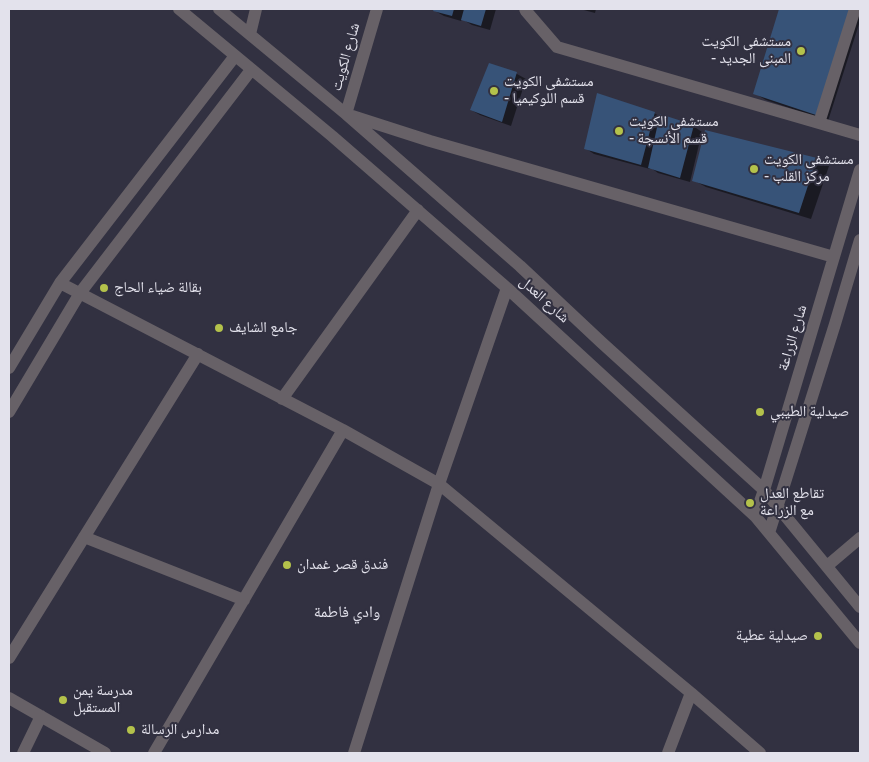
<!DOCTYPE html>
<meta charset="utf-8">
<style>
body{margin:0}
#map{position:relative;width:869px;height:762px;overflow:hidden;background:#323141;font-family:Signika,sans-serif}
canvas{display:block}
.frame{position:absolute;inset:0;border:10px solid #e3e2ec;pointer-events:none}
</style>
<div id="map">
<canvas width="869" height="762"></canvas>
<div class="frame"></div>
</div>
<script>
const g = document.querySelector('canvas').getContext('2d');
g.lineJoin = 'round';
function fillPath(path, color) { g.fillStyle = color; g.fill(path, 'evenodd'); }
function trace(path, color, width, dash) { g.strokeStyle = color; g.lineWidth = width; g.lineCap = dash ? 'butt' : 'round'; g.setLineDash(dash || []); g.stroke(path); }
function label(font, color, halo, rows, align = 'center') {
  g.font = font + ' Signika,"Noto Naskh Arabic",sans-serif'; g.lineWidth = 4; g.setLineDash([]); g.textBaseline = 'middle'; g.strokeStyle = halo; g.fillStyle = color; for (const [text, x, y, turn = 0] of rows) {
    g.save(); g.translate(x, y); g.rotate((+turn || 0) * Math.PI / 180); g.textAlign = isNaN(turn) ? turn : align; if (halo) g.strokeText(text, 0, 0); g.fillText(text, 0, 0); g.restore();
  }
}
fillPath(new Path2D(`
 M435 9H496L490 30 472 25 462 19 461 21 444 16 435 11Z
 M580 9H596L595 13Z
 M780 9H860V21L828 121 766 100 754 93Z
 M490 65 517 74 526 79 511 126 480 115 471 110Z
 M654 113 661 117 693 126 702 132 690 182 658 173 651 168 650 169 594 154 585 148Z
 M706 132 817 159 829 166 811 219 706 187 693 180Z`), '#0007');
fillPath(new Path2D(`
 M434 9H454L452 16 433 11Z
 M464 9H486L481 26 461 20Z
 M779 9H850L816 115 753 94Z
 M489 63 517 72 502 122 470 110Z
 M597 93 655 112 641 165 584 149Z
 M660 114 694 125 680 178 648 168Z
 M705 130 817 158 799 213 692 181Z`), '#375378');
trace(new Path2D(`
 M179 9 332 136 507 288 755 516 860 643
 M219 9 346 114 520 266 601 342 764 490 860 607
 M377 9 346 114 430 141 834 257
 M525 9 526 11 557 47 819 123 855 9
 M250 34 256 9
 M819 123 860 135
 M60 283 343 430 439 484 691 693 760 753
 M9 368 60 283 235 56
 M282 399 418 210
 M9 412 80 293 251 70
 M755 516 764 490 860 170
 M769 533 835 324 860 240
 M84 537 244 600
 M827 566 860 538
 M9 658 198 354
 M9 698 105 753
 M23 753 41 716
 M154 753 343 430
 M354 753 439 484 507 288
 M668 753 691 693`), '#676167', 12);
for (const [x, y, r, color] of [
 [801,51,5,"#b4c24b"],
 [494,91,5,"#b4c24b"],
 [619,131,5,"#b4c24b"],
 [754,169,5,"#b4c24b"],
 [104,288,5,"#b4c24b"],
 [219,328,5,"#b4c24b"],
 [760,412,5,"#b4c24b"],
 [750,503,5,"#b4c24b"],
 [287,565,5,"#b4c24b"],
 [818,636,5,"#b4c24b"],
 [63,700,5,"#b4c24b"],
 [131,730,5,"#b4c24b"]
]) { const dot = new Path2D(); dot.arc(x, y, r, 0, 2 * Math.PI); g.fillStyle = color; g.fill(dot); trace(dot, '#323141', 2); }
label('15px', '#e3e2ec', '#323141', [
 ["مستشفى الكويت",791,42,"right"],
 ["- المبنى الجديد",791,59,"right"],
 ["مستشفى الكويت",504,82],
 ["- قسم اللوكيميا",504,99],
 ["مستشفى الكويت",629,122],
 ["- قسم الأنسجة",629,139],
 ["مستشفى الكويت",764,160],
 ["- مركز القلب",764,177],
 ["بقالة ضياء الحاج",114,288],
 ["جامع الشايف",229,328],
 ["صيدلية الطيبي",770,412],
 ["تقاطع العدل",760,494],
 ["مع الزراعة",760,511],
 ["فندق قصر غمدان",297,565],
 ["صيدلية عطية",808,636,"right"],
 ["مدرسة يمن",73,691],
 ["المستقبل",73,708],
 ["مدارس الرسالة",141,730]
], 'left');
label('15px', '#e3e2ec', '#323141', [
 ["شارع الكويت",346,57,-74],
 ["شارع العدل",544,300,42],
 ["شارع الزراعة",793,338,-73]
]);
label('16px', '#e3e2ec', '#323141', [
 ["وادي فاطمة",347,613]
]);
</script>
